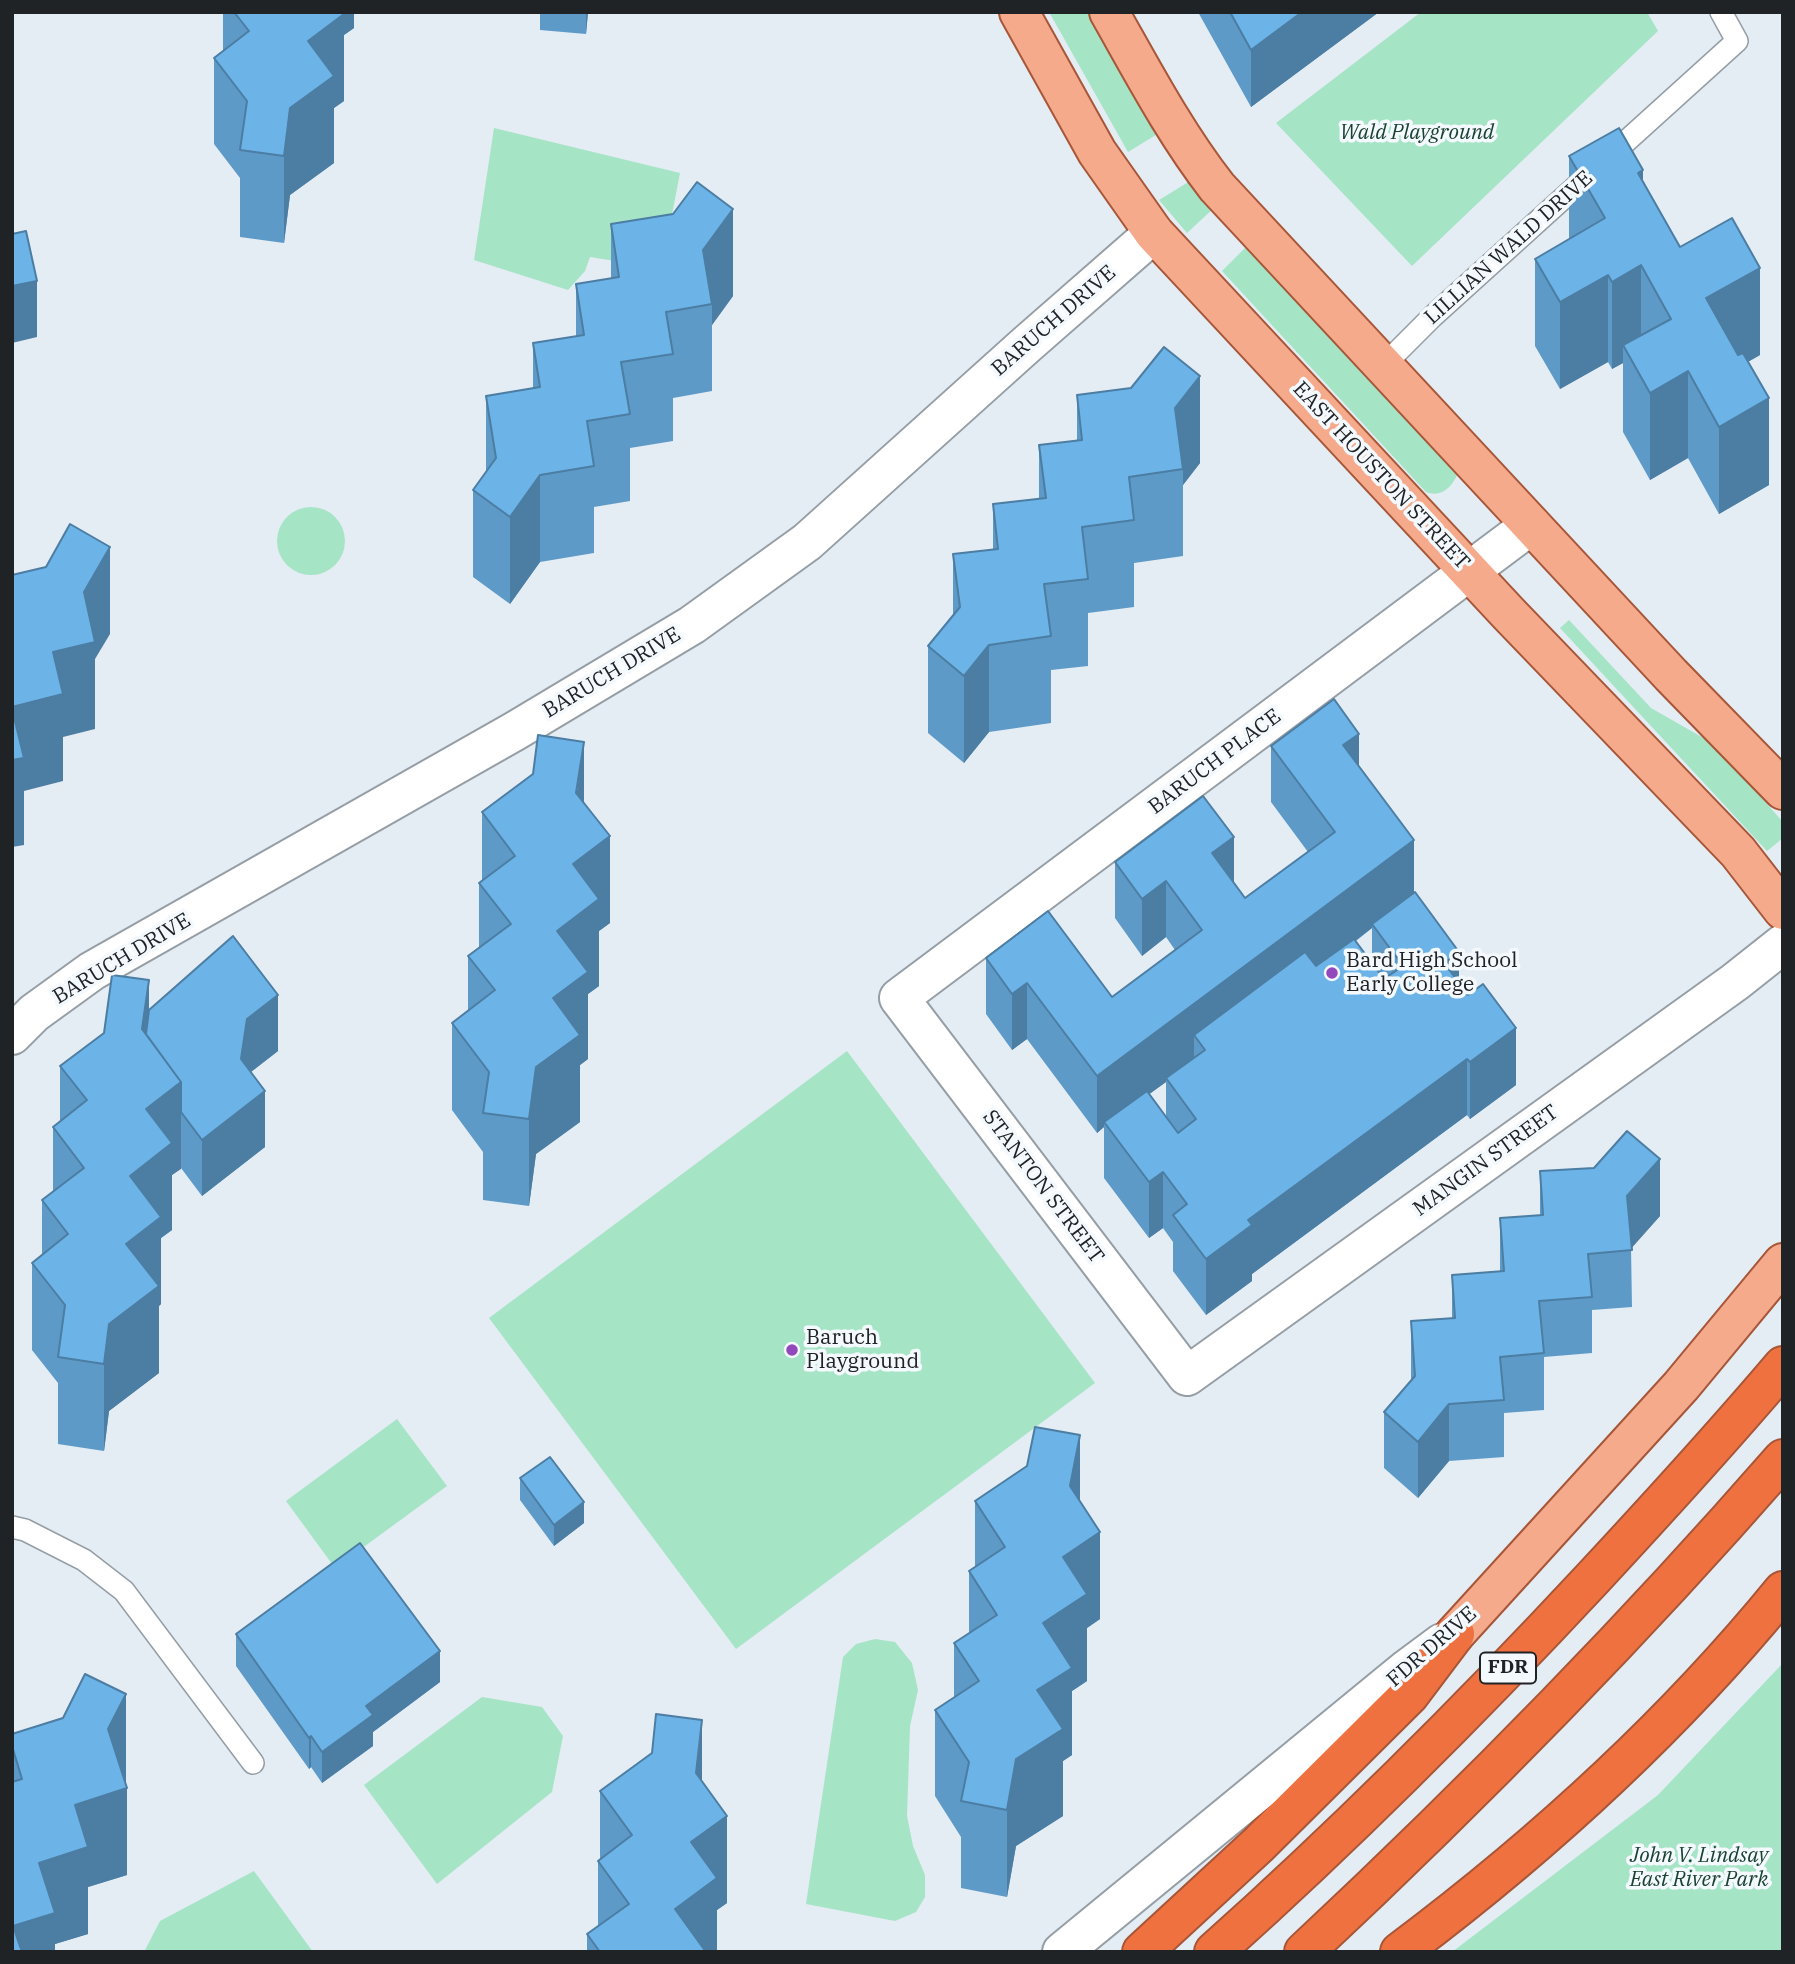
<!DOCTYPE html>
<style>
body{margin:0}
#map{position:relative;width:1795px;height:1964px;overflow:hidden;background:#e4ecf4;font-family:"IBM Plex Serif",serif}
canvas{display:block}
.frame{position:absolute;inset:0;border:14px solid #202326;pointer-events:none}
</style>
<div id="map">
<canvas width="1795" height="1964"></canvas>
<div class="frame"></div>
</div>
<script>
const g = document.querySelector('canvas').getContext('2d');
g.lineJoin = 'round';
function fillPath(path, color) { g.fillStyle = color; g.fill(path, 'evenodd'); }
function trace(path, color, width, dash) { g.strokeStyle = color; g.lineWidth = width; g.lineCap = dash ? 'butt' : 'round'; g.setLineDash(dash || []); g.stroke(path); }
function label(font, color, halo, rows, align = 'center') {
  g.font = font + ' "IBM Plex Serif",serif'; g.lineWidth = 7; g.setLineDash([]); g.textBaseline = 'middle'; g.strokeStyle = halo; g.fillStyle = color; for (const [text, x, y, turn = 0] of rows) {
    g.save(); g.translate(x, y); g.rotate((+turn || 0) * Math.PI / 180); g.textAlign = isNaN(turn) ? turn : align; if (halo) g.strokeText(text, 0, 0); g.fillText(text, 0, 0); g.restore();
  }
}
fillPath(new Path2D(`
 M1049 12H1091L1159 133 1128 152Z
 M1421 12H1647L1658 31 1412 266 1276 123Z
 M494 128 680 173 664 256 640 265 590 257 585 271 568 290 474 260Z
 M1190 181 1215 207 1187 233 1159 200Z
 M1249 244 1458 473C1452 487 1442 498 1426 492L1222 271Z
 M277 541a34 34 0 1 1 68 0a34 34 0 1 1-68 0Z
 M1569 620 1651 708 1714 744 1783 822V838L1767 851 1560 628Z
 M847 1051 1095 1383 736 1649 489 1318Z
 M397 1419 447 1486 335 1568 286 1501Z
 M875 1639 895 1642 912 1663 918 1690 910 1726 907 1816 913 1846 925 1875V1897L916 1912 895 1921 806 1904 843 1657 856 1644Z
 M1783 1663V1952H1452L1658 1795Z
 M482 1697 542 1707 563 1736 552 1792 437 1884 364 1785Z
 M254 1871 313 1952H144L160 1921Z`), '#a6e4c6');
const service = new Path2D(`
 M1383 366 1432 317 1737 41 1721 12
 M12 1527 25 1530 84 1560 124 1591 253 1763`);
const minor = new Path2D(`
 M1531 525 899 998 1187 1376 1735 982 1783 944
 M12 1035 34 1013 92 971 515 731 692 625 807 542 1026 345 1154 233
 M1062 1952 1407 1669 1442 1643`);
const primary = new Path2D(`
 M1019 12 1097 152 1154 233 1509 614 1738 852 1783 910
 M1109 12C1143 72 1175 133 1217 187L1671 675 1783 790
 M1455 1634 1681 1386 1783 1263`);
const motorway = new Path2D(`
 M1142 1952 1258 1845 1409 1695 1455 1634
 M1214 1952C1346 1834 1471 1709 1592 1579 1657 1509 1721 1439 1783 1366
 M1304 1952C1472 1795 1632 1632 1783 1459
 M1400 1952C1540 1847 1672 1727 1783 1591`);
trace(service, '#969ea5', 24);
trace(minor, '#969ea5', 42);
trace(primary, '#a75637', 42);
trace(motorway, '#a75637', 42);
trace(service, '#fff', 21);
trace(minor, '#fff', 38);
trace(primary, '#f5aa8c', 38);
trace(motorway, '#ef7140', 38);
fillPath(new Path2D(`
 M223 12H354V28L344 35V101L334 108V163L290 195 284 243 240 237V178L214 144V58L223 51Z
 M540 12H588L586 34 540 30Z
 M1198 12H1379L1251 107Z
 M1569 156 1643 181 1680 247 1760 355 1748 362 1769 485 1719 514 1688 458 1650 480 1623 432V363L1612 369 1608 362 1560 389 1535 346V259L1569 239Z
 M611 224 733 296 712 325V391L673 398V441L630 448V501L594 507V553L540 562 510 604 473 577V490L486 472V396L533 389V343L576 337V284L611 279Z
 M1077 395 1200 463 1183 485V556L1134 563V607L1088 613V666L1051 670V723L989 732 964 763 928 733V646L953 615V554L993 550V504L1039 499V445L1077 441Z
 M1271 746 1359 766 1414 893 1459 983 1516 1085 1470 1119 1467 1115 1252 1274V1281L1206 1315 1173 1271V1242L1163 1228 1149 1238 1104 1178V1127L1097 1133 1027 1039 1012 1050 986 1014V958L1112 997 1175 950 1166 937 1142 956 1115 918V862L1234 883 1245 898 1308 852 1271 802ZM1372 928V963L1356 941ZM1166 1082V1117L1149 1094Z
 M584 802 610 923 599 931V986L588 994V1059L580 1065V1122L536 1154 529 1206 483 1200V1152L452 1110V1023L468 1010V956L479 948V883L482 881V812Z
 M149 1010 278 1051 251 1072 265 1147 202 1196 181 1168 172 1175V1230L161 1238V1304L159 1306V1373L109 1411 104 1451 58 1444V1383L32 1350V1263L42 1255V1200L53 1191V1127L60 1121V1066Z
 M1540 1171 1660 1216 1631 1248 1632 1307 1592 1310V1353L1544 1357V1410L1504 1413V1457L1449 1461 1418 1498 1384 1468V1412L1411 1380V1321L1452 1318V1275L1500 1271V1218L1540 1216Z
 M1027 1466 1080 1501 1100 1619 1087 1628V1681L1072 1691V1755L1063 1761V1816L1016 1846 1007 1897 961 1888V1837L935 1796V1710L954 1697V1643L969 1633V1571L975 1567V1501Z
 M520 1478 584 1523 554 1546 520 1500Z
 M236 1634 440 1682 373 1732V1746L322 1783 311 1767 309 1769 236 1666Z
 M12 1734 126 1781 127 1875 88 1887V1934L55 1944V1952H12Z
 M702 1782 727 1903 717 1910V1952H587V1934L598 1927V1861L600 1859V1791Z`), '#5d9ac8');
fillPath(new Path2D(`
 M312 12H354V28L344 35V101L334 108V163L290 195 284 243V156L290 108Z
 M586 12H588L586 34Z
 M1302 12H1379L1251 107V50Z
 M1643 170V257L1638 173Z
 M733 209V296L712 325V304L703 250Z
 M1641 265V352L1623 345V363L1612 369V282Z
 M1760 268V355L1706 385V298Z
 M1608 275V362L1560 389V302Z
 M37 281V337L12 343V286Z
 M1688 371V458L1650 480V393Z
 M1200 376V463L1183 485V469L1175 408Z
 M1769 398V485L1719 514V427Z
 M540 475V562L510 604V517Z
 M110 547V634L95 659V729L63 737V781L24 791V845L12 847V707L53 652 84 592Z
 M989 645V732L964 763V676Z
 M1359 734V790L1343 745Z
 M584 742V829L610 836V923L599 931V986L588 994V1059L580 1065V1122L536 1154 529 1206V1119L536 1067 553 998 557 931Z
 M1234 837V893L1212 853Z
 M1414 840V897L1372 924V928L1205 1053V1050L1194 1035V1061L1166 1078V1082L1107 1125 1104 1122V1127L1097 1133V1076Z
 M1166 881V937L1142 956V899Z
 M1459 952V1008L1444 963Z
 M149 980V1068L142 1029Z
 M1027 983V1039L1012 1050V994Z
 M278 995V1051L247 1075 265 1091V1147L202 1196V1140L241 1059 247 1019Z
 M1516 1028V1085L1470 1119V1062Z
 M1467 1059V1115L1252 1274V1281L1206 1315V1259L1248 1220Z
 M181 1082V1169L172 1175V1230L161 1238V1304L159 1306V1373L109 1411 104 1451V1364L109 1324 126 1244 130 1176 146 1109Z
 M1660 1159V1216L1629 1251 1627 1196Z
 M1163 1172V1228L1149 1238V1182Z
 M1449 1404V1461L1418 1498V1442Z
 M1080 1435V1522L1100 1532V1619L1087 1628V1681L1072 1691V1755L1063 1761V1816L1016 1846 1007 1897V1810L1016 1759 1037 1690 1043 1623Z
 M584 1502V1523L554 1546V1525Z
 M440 1651V1682L373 1732V1746L322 1783V1752L366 1706Z
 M126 1694V1781L121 1790 127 1788V1875L88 1887V1934L55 1944V1952H13V1926L39 1863Z
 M702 1720V1807L727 1816V1903L717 1910V1952H675V1909L696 1773Z
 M311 1736V1767L309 1769V1738Z`), '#4c7da2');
const building = new Path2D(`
 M234 12H342L344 14 308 41 334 76 290 108 284 156 240 150 247 101 214 58 249 31Z
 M1230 12H1302L1251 50Z
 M1619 128 1643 170 1638 173 1680 247 1732 218 1760 268 1706 298 1738 355 1743 353 1769 398 1719 427 1688 371 1650 393 1623 345 1671 319 1641 265 1612 282 1608 275 1560 302 1535 259 1605 218 1569 156Z
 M697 182 733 209 703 250 712 304 666 312 673 354 621 362 630 414 587 421 594 466 540 475 510 517 473 490 496 458 486 396 540 387 533 343 584 335 576 284 619 277 611 224 673 214Z
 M26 231 37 281 12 286V234Z
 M1164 347 1200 376 1175 408 1183 469 1129 477 1134 520 1082 527 1088 579 1044 584 1051 636 989 645 964 676 928 646 960 607 953 554 998 549 993 504 1046 498 1039 445 1082 440 1077 395 1131 388Z
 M70 524 110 547 84 592 95 642 53 652 63 694 12 707V575L46 567Z
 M1334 699 1359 734 1343 745 1414 840 1097 1076 1027 983 1012 994 986 958 1048 911 1112 997 1202 930 1166 881 1142 899 1115 862 1203 796 1234 837 1212 853 1245 898 1335 832 1271 746Z
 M12 709 24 758 12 760Z
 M538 735 584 742 576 793 610 836 573 864 599 899 557 931 588 972 553 998 580 1035 536 1067 529 1119 483 1113 489 1072 452 1023 495 990 468 956 511 924 479 883 515 856 482 812 533 774Z
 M1415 892 1459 952 1444 963 1468 995 1483 984 1516 1028 1470 1062 1467 1059 1248 1220 1252 1225 1206 1259 1173 1215 1187 1204 1163 1172 1149 1182 1104 1122 1147 1091 1178 1133 1196 1119 1166 1078 1205 1050 1194 1035 1305 952 1316 966 1354 939 1384 979 1403 966 1372 924Z
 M233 936 278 995 247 1019 241 1059 265 1091 202 1140 181 1112V1082L146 1034 149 1010Z
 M112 975 149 980 142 1029 181 1082 146 1109 172 1143 130 1176 161 1217 126 1244 159 1286 109 1324 104 1364 58 1357 65 1305 32 1263 68 1234 42 1200 84 1168 53 1127 87 1100 60 1066 104 1033Z
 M1627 1131 1660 1159 1627 1196 1632 1250 1588 1254 1592 1297 1539 1301 1544 1353 1500 1357 1504 1400 1449 1404 1418 1442 1384 1412 1415 1376 1411 1321 1455 1318 1452 1275 1504 1271 1500 1218 1543 1215 1540 1171 1594 1168Z
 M1035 1427 1080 1435 1070 1486 1100 1532 1063 1557 1087 1594 1043 1623 1072 1668 1037 1690 1063 1729 1016 1759 1007 1810 961 1801 969 1762 935 1710 979 1681 954 1643 997 1615 969 1571 1005 1547 975 1501 1027 1466Z
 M550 1457 584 1502 554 1525 520 1478Z
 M360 1543 440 1651 366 1706 373 1715 322 1752 311 1736 309 1738 236 1634Z
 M85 1674 126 1694 108 1729 127 1788 75 1805 88 1847 39 1863 55 1913 13 1926 22 1952H12V1782L22 1779 12 1746V1734L63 1718Z
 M656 1714 702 1720 696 1773 727 1816 691 1842 717 1878 675 1909 706 1952H600L587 1934 629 1904 598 1861 632 1835 600 1791 652 1753Z`);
fillPath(building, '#6cb3e8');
trace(building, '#4c7da2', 2);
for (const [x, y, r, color] of [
 [1332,973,7,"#9249bc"],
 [792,1350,7,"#9249bc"]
]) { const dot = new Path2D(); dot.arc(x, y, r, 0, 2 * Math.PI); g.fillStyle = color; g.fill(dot); trace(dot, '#f4f9fd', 2.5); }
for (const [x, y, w] of [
 [1508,1668,56]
]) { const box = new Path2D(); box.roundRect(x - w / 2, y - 15.5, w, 31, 5); g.fillStyle = '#f4f9fd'; g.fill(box); trace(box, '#202326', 2); }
label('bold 19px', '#202326', null, [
 ["FDR",1508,1668]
]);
label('italic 21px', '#1a4231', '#f4f9fd', [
 ["Wald Playground",1417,133],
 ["John V. Lindsay",1699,1856],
 ["East River Park",1699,1880]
]);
label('21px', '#202326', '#f4f9fd', [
 ["LILLIAN WALD DRIVE",1509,248,-42],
 ["BARUCH DRIVE",1054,321,-41],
 ["EAST HOUSTON STREET",1381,476,47],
 ["BARUCH DRIVE",612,673,-31],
 ["BARUCH PLACE",1215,762,-37],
 ["BARUCH DRIVE",122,959,-31],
 ["MANGIN STREET",1486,1161,-36],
 ["STANTON STREET",1043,1187,53],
 ["FDR DRIVE",1432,1647,-41]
]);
label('21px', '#202326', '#f4f9fd', [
 ["Bard High School",1346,961],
 ["Early College",1346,985],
 ["Baruch",806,1338],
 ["Playground",806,1362]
], 'left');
</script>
